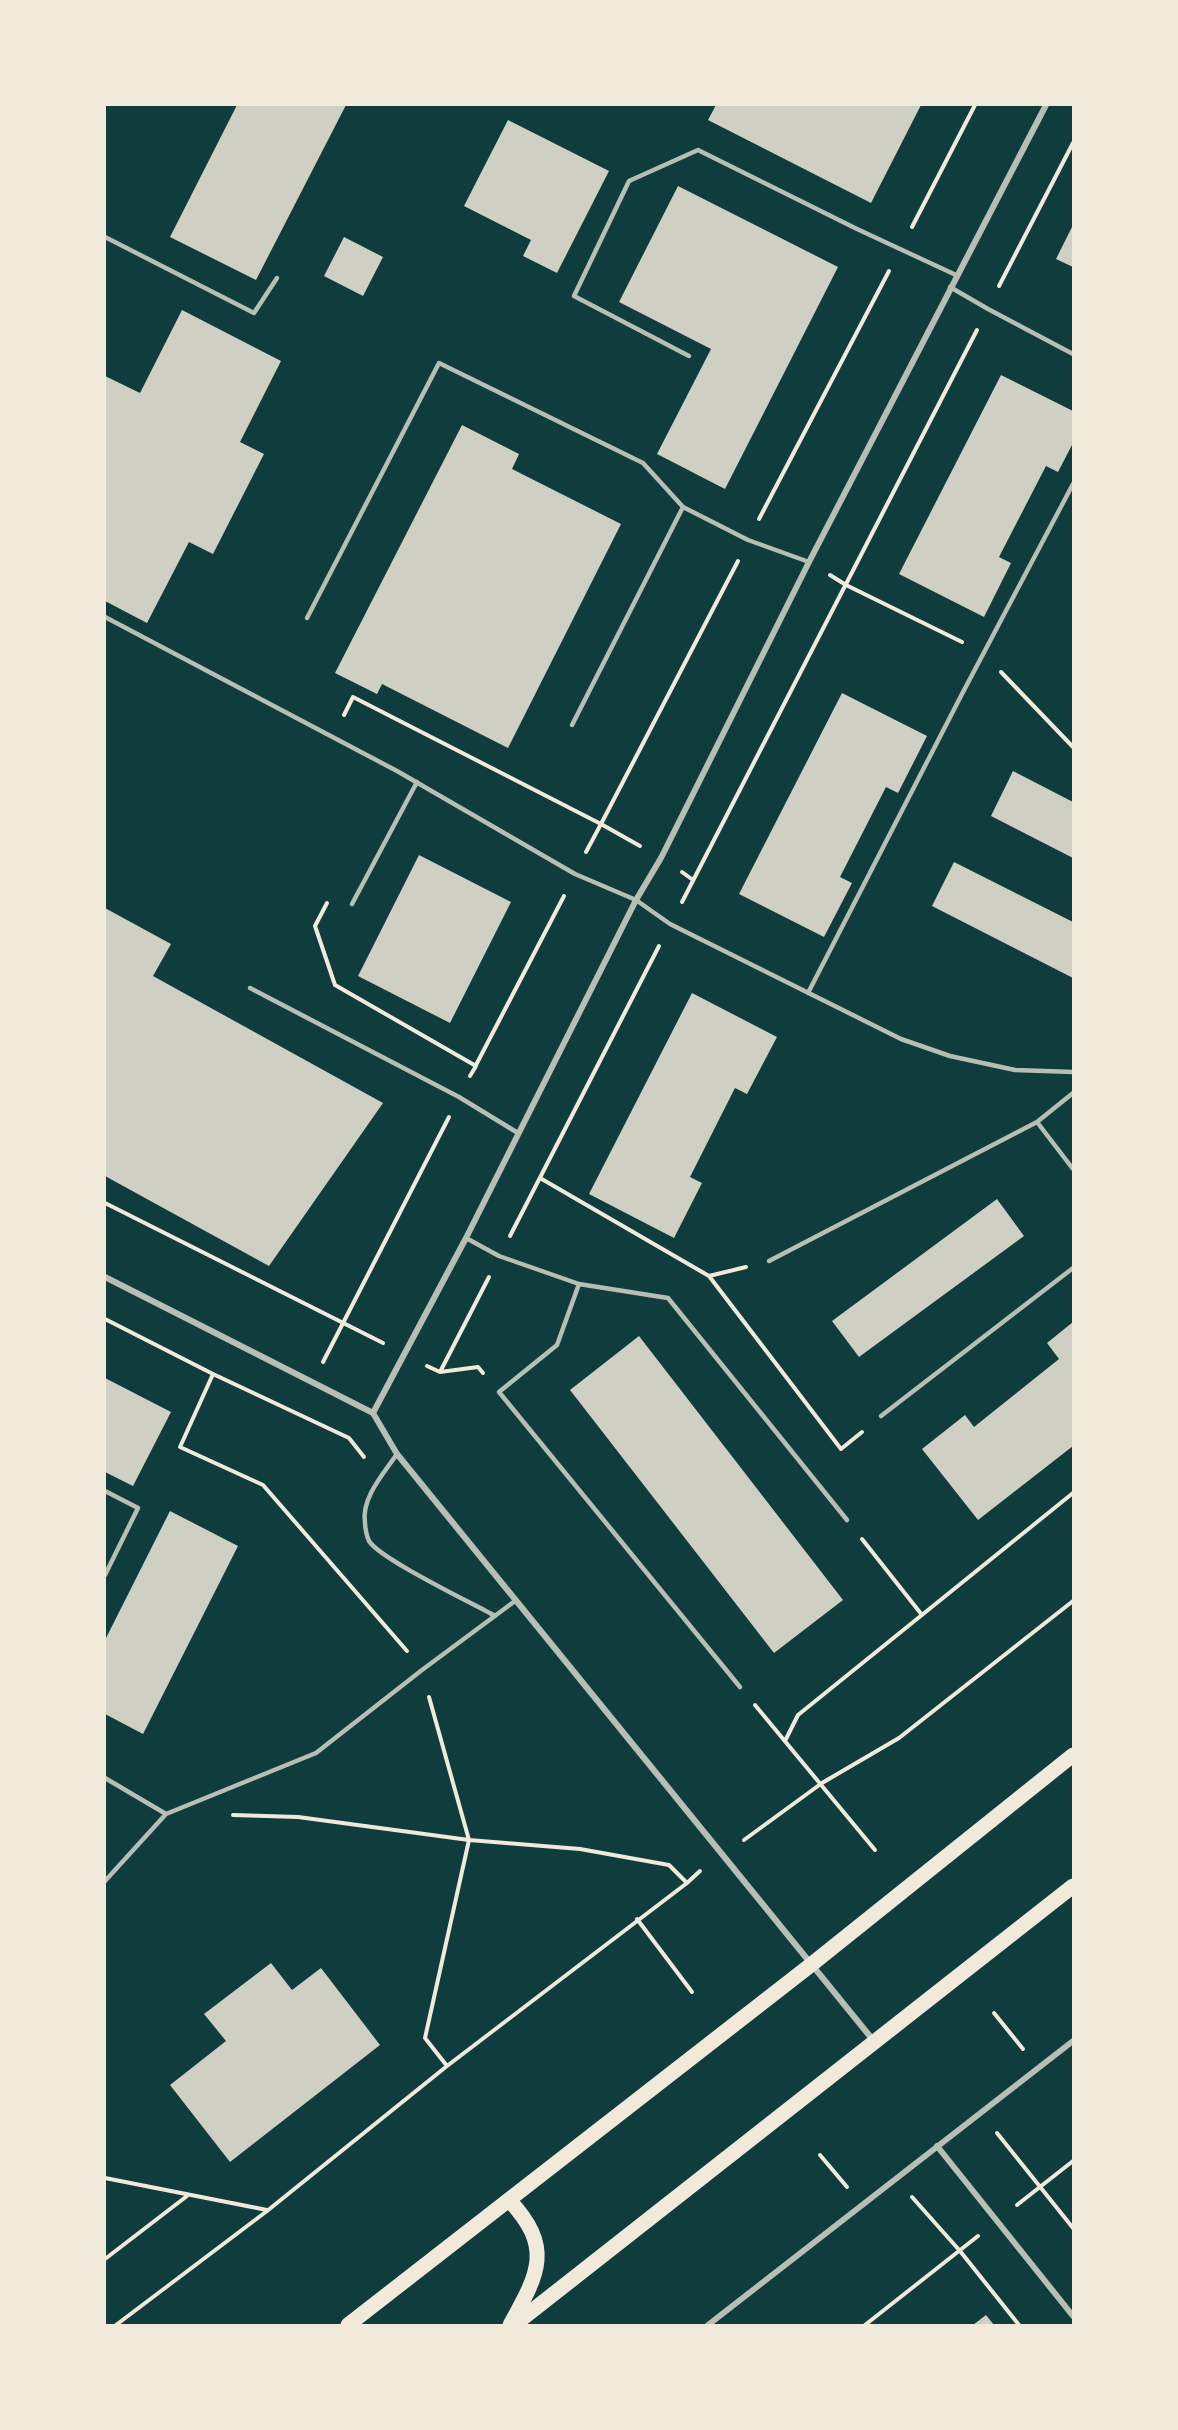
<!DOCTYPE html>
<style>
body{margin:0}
#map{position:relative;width:1178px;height:2430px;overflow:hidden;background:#0f3d3e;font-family:Lato,sans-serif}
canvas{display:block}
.frame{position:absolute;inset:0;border:106px solid #f1e9da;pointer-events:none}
</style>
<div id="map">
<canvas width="1178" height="2430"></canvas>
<div class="frame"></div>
</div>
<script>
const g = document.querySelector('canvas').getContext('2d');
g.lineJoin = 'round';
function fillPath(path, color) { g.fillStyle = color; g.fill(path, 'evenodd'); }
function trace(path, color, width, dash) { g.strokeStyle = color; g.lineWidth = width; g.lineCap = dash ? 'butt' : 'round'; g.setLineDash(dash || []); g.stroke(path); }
fillPath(new Path2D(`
 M237 105H346L256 280 170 237Z
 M716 105H921L871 203 708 120Z
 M508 120 609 171 557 273 523 256 531 240 464 206Z
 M678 186 838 267 725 489 657 454 711 349 619 302Z
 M1073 225V267L1056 259Z
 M344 237 383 257 363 296 324 276Z
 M182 310 281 361 240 442 264 454 213 554 189 542 147 623 105 601V376L140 393Z
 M1001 375 1073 411V443L1058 472 1046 466 999 557 1011 563 984 617 899 574Z
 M462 425 519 454 512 469 621 524 508 748 382 684 377 694 335 673Z
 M842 693 927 736 898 793 886 787 840 877 852 883 824 937 739 894Z
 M1013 771 1073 802V858L991 816Z
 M419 855 511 902 450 1023 358 976Z
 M954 862 1073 922V978L932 906Z
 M105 908 171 944 153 976 383 1103 269 1266 105 1176Z
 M692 993 777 1037 747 1094 735 1088 690 1177 702 1183 674 1238 589 1194Z
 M997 1199 1024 1236 859 1357 832 1321Z
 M1073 1322V1446L978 1520 922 1449 965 1415 974 1427 1059 1359 1047 1343Z
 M639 1336 843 1600 774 1653 570 1390Z
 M105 1378 171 1412 133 1486 105 1472Z
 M170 1511 238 1546 143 1734 105 1714V1640Z
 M271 1963 292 1990 321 1968 380 2045 230 2162 170 2085 226 2041 204 2014Z
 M986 2315 994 2325H973Z`), '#cfcfc3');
trace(new Path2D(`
 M912 227 975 105
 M999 286 1073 143
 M759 519 889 271
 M830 575 846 585 962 642
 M1001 672 1073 747
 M344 715 353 697 601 824 738 561
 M586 852 601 824 640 846
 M682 872 693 880
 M682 902 977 330
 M327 903 315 926 335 985 476 1066 470 1076
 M476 1065 564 896
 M540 1178 709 1276 746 1267
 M105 1203 383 1343
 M510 1236 659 946
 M709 1276 841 1449 862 1432
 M105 1319 213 1374
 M323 1362 449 1117
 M427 1366 440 1372 478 1367 483 1373
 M440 1372 489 1277
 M364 1457 349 1438 213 1374 180 1447 263 1485 407 1651
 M862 1539 922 1615
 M429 1697 469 1840 425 2038 447 2066
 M755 1705 875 1850
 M786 1739 798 1715 1073 1493
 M233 1815 298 1817 469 1840 580 1849 669 1865 687 1883
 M744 1840 822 1783 899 1738 1073 1601
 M637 1919 692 1992
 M994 2013 1023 2049
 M997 2133 1073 2228
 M820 2155 847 2187
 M105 2178 267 2210
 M912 2197 960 2251 1019 2325
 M1017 2205 1073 2161
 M105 2259 187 2196
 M116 2325 267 2211 447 2066 687 1883 700 1871
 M865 2325 978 2236`), '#f1e9da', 4);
trace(new Path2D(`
 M105 237 254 313 277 278
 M950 287 988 309 1073 354
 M689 356 574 296 629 181 698 150 857 229 956 275
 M105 617 397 771 575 874 636 900 670 924 901 1039 950 1056 1015 1070 1073 1072
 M307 618 439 363 643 463 683 507
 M572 725 683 507 748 540 809 562
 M352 904 417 782
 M250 988 459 1097 518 1133
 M808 993 962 694 1073 484
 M1037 1122 1073 1169
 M466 1238 499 1256 579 1284 668 1298 847 1520
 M769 1261 1037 1122 1073 1093
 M579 1284 557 1345 499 1392 740 1687
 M881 1416 1073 1268
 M397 1454C384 1473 361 1498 365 1523 365 1528 367 1537 369 1541 380 1559 472 1603 495 1616
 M105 1491 138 1508 105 1575
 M105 1778 166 1814 316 1753 422 1670 515 1601
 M105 1881 166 1814`), '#b8beb3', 4.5);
trace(new Path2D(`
 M105 1277 373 1413 397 1454 873 2040
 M373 1413 466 1238 636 900 661 858 809 562 1046 105
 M937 2146 1073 2316
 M708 2325 1073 2041`), '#b8beb3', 6);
trace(new Path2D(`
 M509 2200C554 2248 538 2274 510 2325
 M348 2325 812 1964 1073 1755
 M514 2325 1073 1886`), '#f1e9da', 15);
</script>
